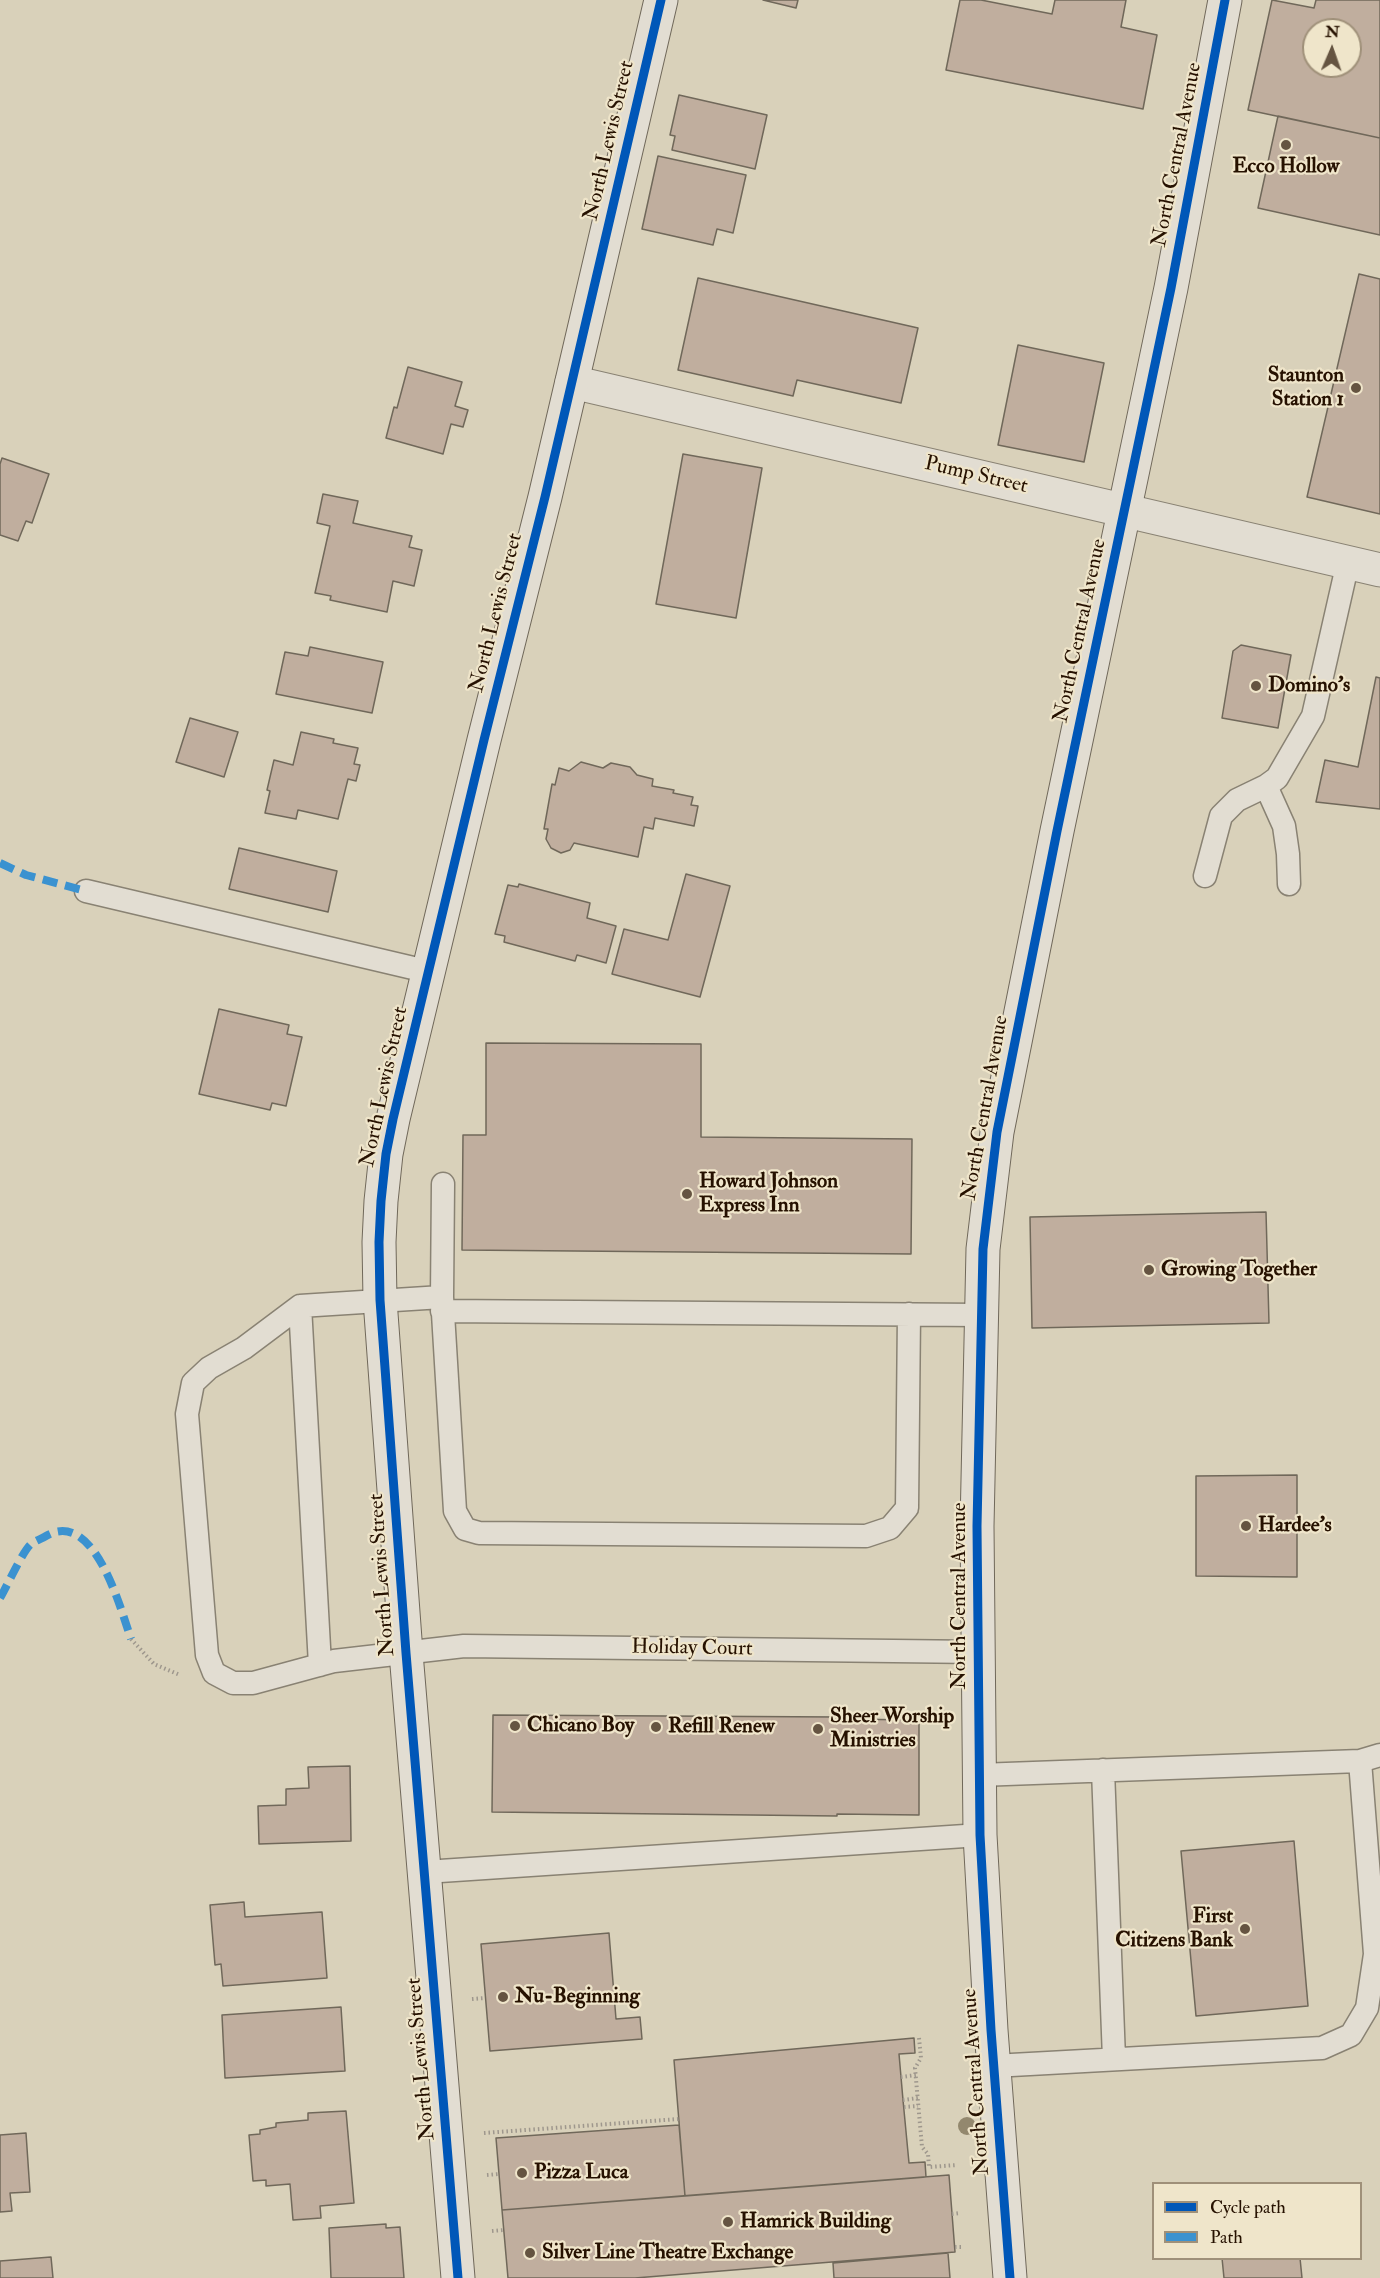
<!DOCTYPE html>
<style>
body{margin:0}
#map{position:relative;width:1380px;height:2278px;overflow:hidden;background:#d9d1ba;font-family:"IM FELL Double Pica",serif}
canvas{display:block}
.legend{position:absolute;left:1152px;top:2182px;width:210px;height:78px;box-sizing:border-box;background:#efe5ca;border:2px solid #9f9079;margin:0;padding:8px 10px;list-style:none;font-size:18px;color:#261100}
.legend li{display:flex;align-items:center;gap:12px;height:30px}
.legend b{width:30px;border:2px solid #9f9079}
.north{position:absolute;left:1302px;top:18px;width:60px;height:60px;box-sizing:border-box;background:#efe5ca;border:2px solid #9f9079;border-radius:50%;rotate:2deg;font-size:16px;font-weight:700;line-height:24px;text-align:center;color:#261100}
.north::after{content:'';display:block;margin:auto;width:21px;height:27px;background:#655441;clip-path:polygon(50% 0,100% 100%,50% 72%,0 100%)}
</style>
<div id="map">
<canvas width="1380" height="2278"></canvas>
<ul class="legend">
<li><b style="height:8px;background:#0057b8"></b>Cycle path</li>
<li><b style="height:8px;background:#3b92d0"></b>Path</li>
</ul>
<div class="north">N</div>
</div>
<script>
const g = document.querySelector('canvas').getContext('2d');
g.lineJoin = 'round';
function fillPath(path, color) { g.fillStyle = color; g.fill(path, 'evenodd'); }
function trace(path, color, width, dash) { g.strokeStyle = color; g.lineWidth = width; g.lineCap = dash ? 'butt' : 'round'; g.setLineDash(dash || []); g.stroke(path); }
function label(font, color, halo, rows, align = 'center') {
  g.font = font + ' "IM FELL Double Pica",serif'; g.lineWidth = 4.5; g.setLineDash([]); g.textBaseline = 'middle'; g.strokeStyle = halo; g.fillStyle = color; for (const [text, x, y, turn = 0] of rows) {
    g.save(); g.translate(x, y); g.rotate((+turn || 0) * Math.PI / 180); g.textAlign = isNaN(turn) ? turn : align; if (halo) g.strokeText(text, 0, 0); g.fillText(text, 0, 0); g.restore();
  }
}
const building = new Path2D(`
 M763 0H798L796 8Z
 M960 0H981L1052 14 1055 0H1126L1121 27 1157 35 1143 109 946 70Z
 M1272 0 1314 8 1316 0H1380V138L1248 110ZM1314 30H1350V66H1314Z
 M679 95 767 115 755 169 672 150 675 136 670 135Z
 M1278 116 1380 138V235L1258 208Z
 M658 156 746 175 733 233 717 229 713 245 642 229Z
 M1359 274 1380 279V514L1307 497Z
 M698 278 918 328 901 403 797 380 793 396 678 370Z
 M1018 345 1104 363 1084 462 998 445Z
 M408 367 462 382 455 406 468 410 463 427 451 424 443 454 386 438 394 407 397 408Z
 M683 454 762 468 736 618 656 604Z
 M2 458 49 474 32 523 26 521 18 541 0 535V464Z
 M323 494 358 501 353 523 412 536 409 547 422 550 414 586 393 581 387 612 330 600 331 596 315 593 330 526 317 523Z
 M1241 645 1291 655 1278 728 1222 718 1233 651Z
 M310 647 383 662 372 713 276 694 285 652 308 656Z
 M1376 677 1380 678V809L1316 802 1325 760 1358 767Z
 M190 718 238 732 224 777 176 762Z
 M301 732 334 739 333 743 358 748 354 764 360 765 356 781 348 779 338 819 298 810 296 819 265 813 270 791 267 790 274 760 293 765Z
 M581 762 603 768 611 763 630 767 637 775 653 779 652 786 674 790 673 793 693 797 691 805 698 806 694 826 655 818 653 829 644 827 638 857 574 843 570 850 561 853 551 848 546 839 548 829H544L552 784 555 785 559 768 569 771Z
 M239 848 337 871 328 912 229 889Z
 M686 874 730 886 700 997 612 974 624 929 668 940Z
 M519 884 590 903 587 918 616 926 606 963 577 955 575 961 504 942 505 936 495 934 508 885 518 887Z
 M219 1009 289 1025 287 1034 302 1037 286 1106 272 1103 270 1110 199 1094Z
 M486 1043 701 1044V1137L912 1139 911 1254 462 1250 463 1135H486Z
 M1266 1212 1269 1323 1032 1328 1030 1217Z
 M1297 1475V1577L1196 1576V1476Z
 M493 1715 838 1717V1719L919 1720V1815L837 1814V1816L492 1812Z
 M350 1766 351 1841 259 1844 258 1806 286 1805V1789L309 1788 308 1767Z
 M1294 1841 1308 2006 1196 2016 1181 1851Z
 M244 1902 245 1917 322 1912 327 1978 223 1986 221 1964 215 1965 210 1905Z
 M609 1933 616 2019 640 2017 642 2039 490 2051 481 1944Z
 M341 2007 345 2071 225 2078 222 2015Z
 M914 2038 915 2053 899 2054 903 2100 909 2163 925 2162 926 2177 685 2196 674 2060Z
 M346 2111 354 2203 320 2206 321 2218 293 2220 290 2184 266 2186V2180L253 2181 249 2135 260 2134V2130L276 2127V2123L308 2120V2113Z
 M679 2125 685 2196 502 2210 496 2138Z
 M26 2133 30 2192 10 2193 12 2211 0 2212V2135Z
 M949 2175 955 2252 635 2278H508L502 2210Z
 M386 2224V2228L400 2227 404 2278H331L329 2228Z
 M948 2253 950 2278H834L833 2263Z
 M51 2257 53 2278H0V2261Z
 M1222 2258H1300L1302 2278H1224Z`);
fillPath(building, '#c0ae9e');
trace(building, '#70685a', 1.5);
const lane = new Path2D(`
 M1266 786 1284 826 1288 854 1289 884
 M1205 876 1221 816 1237 800 1266 786 1277 778 1313 716 1348 562
 M86 891 430 972
 M443 1184 442 1297 300 1306 244 1348 209 1368 193 1383 187 1414 207 1655 214 1673 233 1683H253L334 1661 464 1646 979 1652
 M442 1297 455 1511 465 1529 479 1533 866 1536 890 1528 907 1508 909 1314
 M300 1306 320 1665
 M442 1311 980 1315
 M1103 1770 1114 2059
 M979 1775 1360 1761 1380 1755
 M425 1872 980 1835
 M993 2066 1322 2048 1351 2035 1367 2008 1375 1954 1360 1761`);
const street = new Path2D(`
 M572 382 1380 570`);
const secondary = new Path2D(`
 M458 2278 406 1653 380 1300 379 1242 381 1201 386 1154 393 1119 484 740 545 497 661 0
 M1010 2278 991 2030 980 1835 977 1526 983 1249 997 1132 1057 831 1171 288 1225 0`);
trace(lane, '#898273', 25);
trace(street, '#898273', 35);
trace(secondary, '#70685a', 35);
trace(new Path2D(`
 M131 1639 154 1664 180 1675
 M472 1999 485 1998
 M919 2038 921 2058 915 2068 922 2147 928 2154 929 2167 957 2165
 M901 2077 916 2075
 M903 2100 918 2098
 M904 2107 918 2106
 M484 2133 679 2119
 M487 2175 499 2174
 M952 2214 960 2213
 M492 2231 504 2230
 M955 2247H963`), '#9e978d', 4, [1.5, 3]);
trace(lane, '#e2ddd2', 22);
trace(street, '#e2ddd2', 33);
trace(secondary, '#e2ddd2', 33);
trace(new Path2D(`
 M0 863 26 875 86 891
 M0 1598C7 1586 22 1553 30 1545 34 1541 41 1539 46 1536 94 1508 120 1607 131 1639`), '#3b92d0', 8, [15, 8]);
trace(new Path2D(`
 M458 2278 406 1653 380 1300 379 1242 381 1201 386 1154 393 1119 484 740 545 497 661 0
 M1010 2278 991 2030 980 1835 977 1526 983 1249 997 1132 1057 831 1171 288 1225 0`), '#0057b8', 9);
g.fillStyle = '#93886e';
for (const [x, y] of [
 [967,2126]
]) { g.beginPath(); g.arc(x, y, 9, 0, 2 * Math.PI); g.fill(); }
for (const [x, y, r, color] of [
 [1286,145,6,"#655441"],
 [1356,388,6,"#655441"],
 [1256,686,6,"#655441"],
 [687,1194,6,"#655441"],
 [1149,1270,6,"#655441"],
 [1246,1526,6,"#655441"],
 [515,1726,6,"#655441"],
 [656,1727,6,"#655441"],
 [818,1729,6,"#655441"],
 [1245,1929,6,"#655441"],
 [503,1997,6,"#655441"],
 [522,2173,6,"#655441"],
 [728,2222,6,"#655441"],
 [530,2253,6,"#655441"]
]) { const dot = new Path2D(); dot.arc(x, y, r, 0, 2 * Math.PI); g.fillStyle = color; g.fill(dot); trace(dot, '#efe5ca', 2); }
label('21px', '#261100', '#efe5ca', [
 ["North Lewis Street",610,141,-77],
 ["North Central Avenue",1178,155,-79],
 ["Pump Street",976,476,13],
 ["North Lewis Street",497,613,-76],
 ["North Central Avenue",1081,631,-78],
 ["North Lewis Street",385,1087,-78],
 ["North Central Avenue",986,1108,-80],
 ["North Lewis Street",383,1575,-94],
 ["North Central Avenue",960,1596,-90],
 ["Holiday Court",692,1649,1],
 ["North Lewis Street",422,2059,-95],
 ["North Central Avenue",977,2082,-94]
]);
label('bold 21px', '#261100', '#efe5ca', [
 ["Ecco Hollow",1286,167,"center"],
 ["Staunton",1344,376,"right"],
 ["Station 1",1344,400,"right"],
 ["Domino's",1268,686],
 ["Howard Johnson",699,1182],
 ["Express Inn",699,1206],
 ["Growing Together",1161,1270],
 ["Hardee's",1258,1526],
 ["Sheer Worship",830,1717],
 ["Ministries",830,1741],
 ["Chicano Boy",527,1726],
 ["Refill Renew",668,1727],
 ["First",1233,1917,"right"],
 ["Citizens Bank",1233,1941,"right"],
 ["Nu-Beginning",515,1997],
 ["Pizza Luca",534,2173],
 ["Hamrick Building",740,2222],
 ["Silver Line Theatre Exchange",542,2253]
], 'left');
</script>
